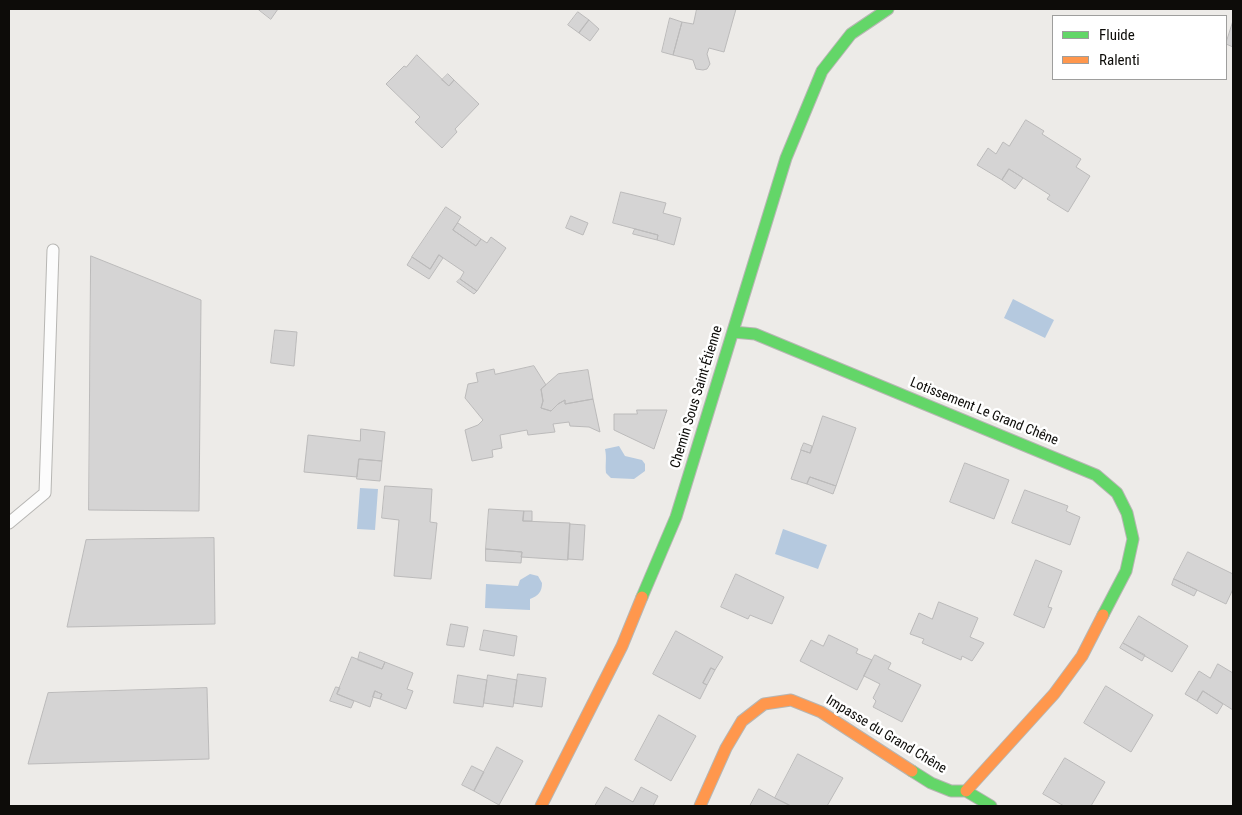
<!DOCTYPE html>
<meta charset="utf-8">
<style>
body{margin:0}
#map{position:relative;width:1242px;height:815px;overflow:hidden;background:#edebe8;font-family:"Roboto Condensed",sans-serif}
canvas{display:block}
.frame{position:absolute;inset:0;border:10px solid #0d0c09;pointer-events:none}
.legend{position:absolute;left:1052px;top:15px;width:175px;height:65px;box-sizing:border-box;background:#fff;border:1px solid #9e9e9d;margin:0;padding:6px 9px;list-style:none;font-size:15px;color:#0d0c09}
.legend li{display:flex;align-items:center;gap:10px;height:25px}
.legend b{width:25px;border:1px solid #9e9e9d}
</style>
<div id="map">
<canvas width="1242" height="815"></canvas>
<div class="frame"></div>
<ul class="legend">
<li><b style="height:6px;background:#63d668"></b>Fluide</li>
<li><b style="height:6px;background:#ff974d"></b>Ralenti</li>
</ul>
</div>
<script>
const g = document.querySelector('canvas').getContext('2d');
g.lineJoin = 'round';
function fillPath(path, color) { g.fillStyle = color; g.fill(path, 'evenodd'); }
function trace(path, color, width, dash) { g.strokeStyle = color; g.lineWidth = width; g.lineCap = dash ? 'butt' : 'round'; g.setLineDash(dash || []); g.stroke(path); }
function label(font, color, halo, rows, align = 'center') {
  g.font = font + ' "Roboto Condensed",sans-serif'; g.lineWidth = 5; g.setLineDash([]); g.textBaseline = 'middle'; g.strokeStyle = halo; g.fillStyle = color; for (const [text, x, y, turn = 0] of rows) {
    g.save(); g.translate(x, y); g.rotate((+turn || 0) * Math.PI / 180); g.textAlign = isNaN(turn) ? turn : align; if (halo) g.strokeText(text, 0, 0); g.fillText(text, 0, 0); g.restore();
  }
}
fillPath(new Path2D(`
 M1013 299 1054 320 1045 338 1004 318Z
 M619 446 625 456 642 460 645 464V471L634 479 611 478 606 473C605 464 607 458 605 449Z
 M360 488 378 489 375 530 357 529Z
 M783 529 827 545 818 569 775 554Z
 M530 574 538 576 542 583C542 592 538 596 530 599V610L485 608 486 584 518 586 520 580Z`), '#b5c9df');
const building = new Path2D(`
 M258 9H278L271 19Z
 M697 9H736L724 52 709 48 707 54 710 64 707 69 703 70 696 69 693 60 673 55 682 22 693 24Z
 M578 12 589 20 579 33 568 25Z
 M670 18 682 22 673 55 662 52Z
 M589 20 599 29 590 41 579 33Z
 M1233 21V47L1226 44Z
 M417 55 449 86 454 80 479 104 455 129 457 132 442 148 415 122 420 117 386 84 404 66 406 67Z
 M448 74 454 80 449 86 442 80Z
 M1026 120 1044 131 1042 134 1081 159 1076 167 1090 176 1068 212 1047 199 1050 195 1009 169 1002 180 977 165 988 148 996 154 1003 142 1009 146Z
 M1009 169 1023 178 1015 189 1002 180Z
 M621 192 666 203 663 213 681 218 674 245 657 240 658 235 613 223Z
 M446 207 461 217 453 230 476 246 481 239 487 243 491 237 506 248 477 291 460 279 464 272 439 255 430 269 412 257Z
 M571 216 588 223 583 235 566 228Z
 M458 223 481 239 476 246 453 230Z
 M635 229 658 235 657 240 633 234Z
 M439 255 443 258 429 279 407 265 412 257 430 269Z
 M91 256 201 300 199 511 89 510Z
 M460 279 477 291 474 294 457 282Z
 M275 330 297 332 294 366 271 363Z
 M534 366 546 385 541 389 543 401 541 408 551 411 558 404 565 400V404L593 399 600 432 589 427 570 426 569 422 553 424 555 432 528 435 527 430 500 435 502 448 492 450 493 457 472 461 465 430 478 425 483 420 465 398 468 384 478 382 476 373 494 369 495 374Z
 M588 370 593 399 565 404V400L558 404 551 411 541 408 543 401 541 389 558 374Z
 M637 410H667L654 449 614 430V414H637Z
 M823 416 856 428 836 486 810 477 807 484 791 479 801 450 810 453Z
 M361 429 385 432 382 461 359 459 357 477 304 472 308 435 360 441Z
 M804 443 812 446 810 453 801 450Z
 M359 459 382 461 380 481 357 479Z
 M965 463 1009 480 994 519 950 502Z
 M810 477 836 486 833 494 807 484Z
 M385 486 432 489 430 522 437 523 431 579 394 576 399 520 382 518Z
 M1025 490 1068 506 1066 511 1080 517 1070 545 1012 523Z
 M489 509 524 511 523 521 570 523 568 560 521 557 522 552 486 549Z
 M524 511H532V521H523Z
 M570 524 585 525 583 560 568 559Z
 M214 538 215 624 67 627 86 540Z
 M486 549 522 552 521 563 486 561Z
 M1188 552 1233 574V589L1226 604 1174 579Z
 M1036 560 1062 571 1048 607 1052 608 1044 628 1014 615Z
 M736 574 784 597 772 624 750 615 748 619 721 607Z
 M1174 579 1197 590 1194 596 1172 585Z
 M939 602 978 618 970 637 984 643 972 661 962 656 961 660 922 643 924 639 910 634 919 613 932 619Z
 M1139 616 1188 646 1172 672 1123 643Z
 M451 624 468 627 464 647 447 645Z
 M484 630 517 636 514 656 480 650Z
 M676 631 723 657 715 670 711 668 703 683 707 685 700 699 653 674Z
 M829 635 858 649 856 653 872 660 857 690 800 661 811 640 823 646Z
 M1123 643 1145 655 1142 661 1120 648Z
 M360 652 385 662 382 669 358 660Z
 M875 655 891 663 888 669 921 685 902 722 873 707 876 701 873 698 880 684 864 676Z
 M352 657 382 669 385 662 413 673 407 689 413 691 406 709 380 699 382 694 375 691 370 707 337 694Z
 M1218 664 1233 673V710L1203 691 1197 701 1185 694 1199 671 1210 678Z
 M711 668 715 670 707 685 703 683Z
 M518 674 546 678 542 707 514 703Z
 M458 675 487 680 483 707 454 703Z
 M488 675 517 680 513 707 484 703Z
 M1106 686 1153 715 1131 752 1084 723Z
 M336 687 340 688 337 694 354 701 351 708 330 701Z
 M207 688 209 759 28 764 48 693Z
 M375 691 382 694 380 699 373 697Z
 M1203 691 1223 704 1217 714 1197 701Z
 M659 715 696 736 671 781 635 760Z
 M497 747 523 761 499 805 474 791Z
 M798 754 843 778 827 806H791L775 798Z
 M1065 758 1105 782 1091 806H1064L1043 794Z
 M472 766 484 772 474 791 462 785Z
 M606 787 633 802 641 787 658 796 653 806H595Z
 M759 789 775 798 791 806H750Z`);
fillPath(building, '#d5d4d4');
trace(building, '#bbbaba', 1);
const lane = new Path2D(`
 M9 523 45 493 53 250`);
const fast = new Path2D(`
 M733 332 755 334 1096 475 1117 493 1127 513 1133 539 1126 571 1103 615
 M642 597 676 517 786 158 822 71 851 34 888 9
 M912 771 931 783 951 791H966L991 806`);
const slow = new Path2D(`
 M966 791 1054 694 1082 656 1103 615
 M541 806 622 646 642 597
 M700 806 726 748 742 721 764 704 791 700 821 712 912 771`);
trace(lane, '#b7b6b3', 13);
trace(fast, '#b7b6b3', 13);
trace(slow, '#b7b6b3', 13);
trace(lane, '#fcfcfc', 11);
trace(fast, '#63d668', 11);
trace(slow, '#ff974d', 11);
label('14px', '#0d0c09', '#fff', [
 ["Chemin Sous Saint-Étienne",697,397,-73],
 ["Lotissement Le Grand Chêne",984,412,22],
 ["Impasse du Grand Chêne",886,735,31]
]);
</script>
